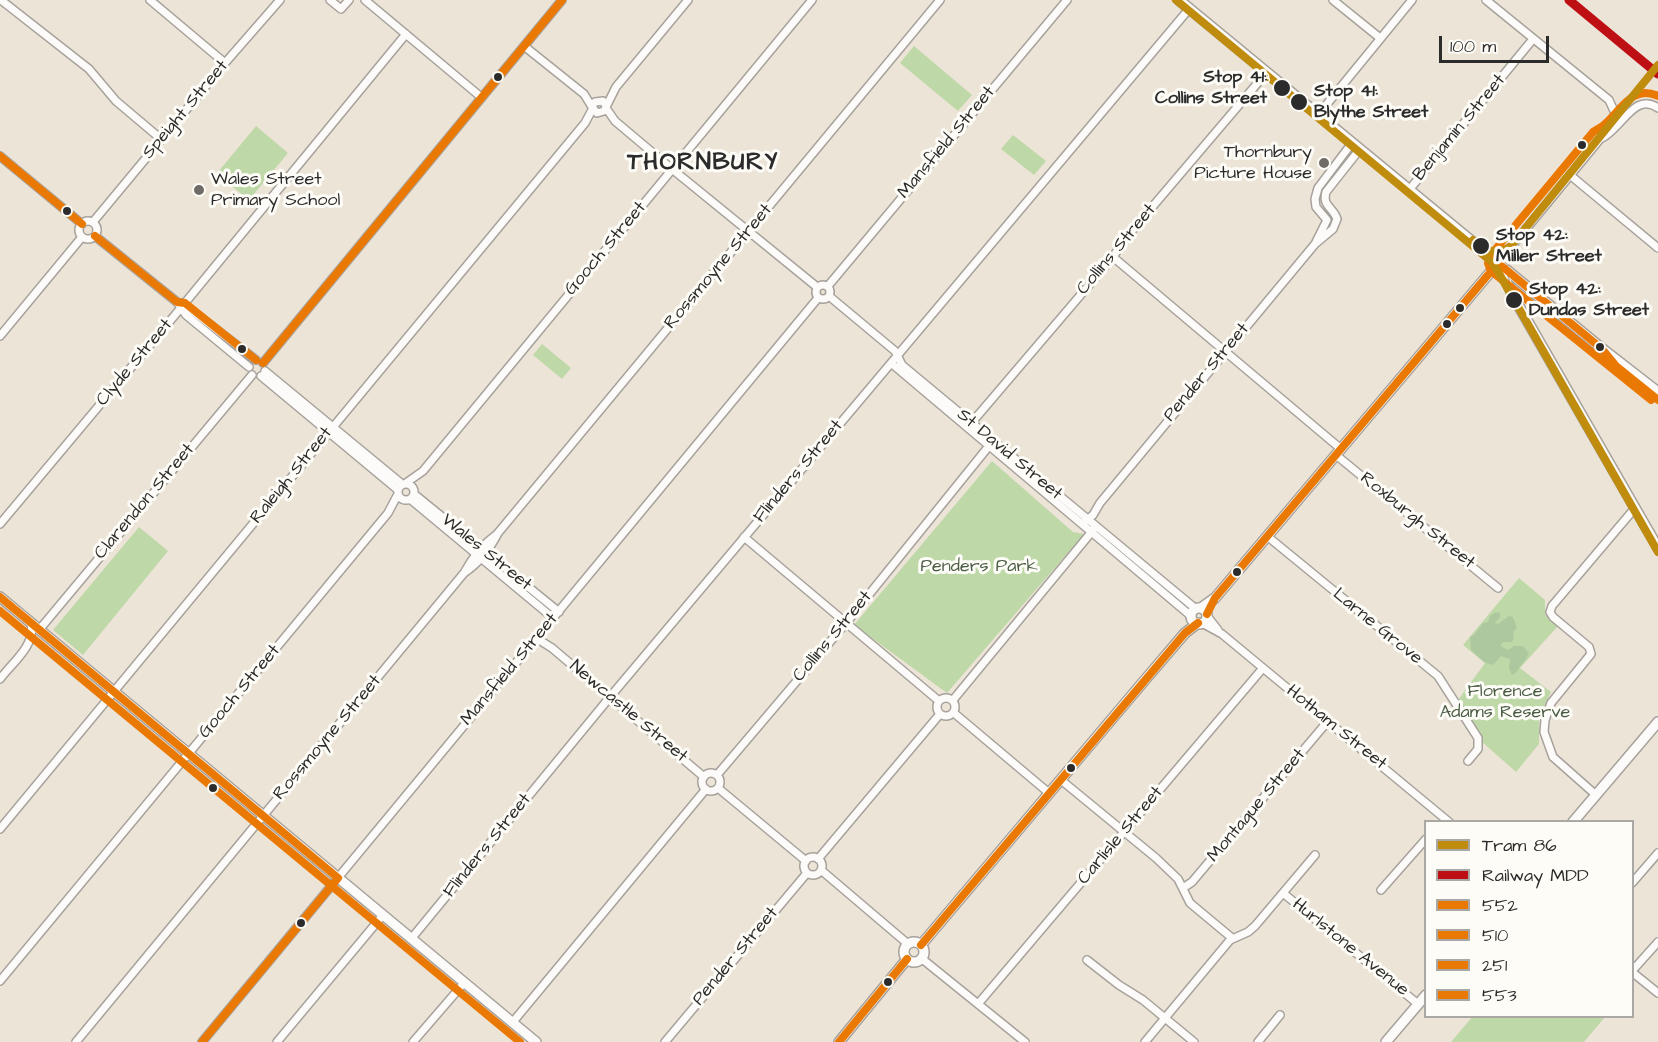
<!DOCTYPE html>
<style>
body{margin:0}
#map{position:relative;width:1658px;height:1042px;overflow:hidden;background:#ede4d8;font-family:"Architects Daughter",sans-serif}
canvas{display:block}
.legend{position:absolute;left:1424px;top:820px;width:210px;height:198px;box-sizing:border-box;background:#fdfcf7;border:2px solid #a9a8a5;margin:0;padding:8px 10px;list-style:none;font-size:18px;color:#2b2b2b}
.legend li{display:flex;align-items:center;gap:12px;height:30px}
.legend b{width:30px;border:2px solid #a9a8a5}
.scale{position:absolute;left:1439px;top:36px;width:110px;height:27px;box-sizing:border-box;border:3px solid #2b2b2b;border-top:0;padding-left:8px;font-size:18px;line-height:21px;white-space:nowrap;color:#2b2b2b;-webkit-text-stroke:4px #fdfcf7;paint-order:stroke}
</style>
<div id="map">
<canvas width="1658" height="1042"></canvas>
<ul class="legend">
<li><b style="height:8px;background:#bf8c0d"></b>Tram 86</li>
<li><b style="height:8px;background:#be1014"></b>Railway MDD</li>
<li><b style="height:8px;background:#ea7904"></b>552</li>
<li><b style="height:8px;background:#ea7904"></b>510</li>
<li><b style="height:8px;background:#ea7904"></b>251</li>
<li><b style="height:8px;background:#ea7904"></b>553</li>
</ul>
<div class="scale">100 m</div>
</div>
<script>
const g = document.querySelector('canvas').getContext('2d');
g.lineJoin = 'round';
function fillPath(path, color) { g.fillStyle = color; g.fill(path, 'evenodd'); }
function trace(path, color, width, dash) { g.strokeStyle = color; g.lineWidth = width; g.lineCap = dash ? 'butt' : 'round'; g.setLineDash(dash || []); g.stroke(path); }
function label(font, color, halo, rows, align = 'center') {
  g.font = font + ' "Architects Daughter",sans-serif'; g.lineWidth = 6; g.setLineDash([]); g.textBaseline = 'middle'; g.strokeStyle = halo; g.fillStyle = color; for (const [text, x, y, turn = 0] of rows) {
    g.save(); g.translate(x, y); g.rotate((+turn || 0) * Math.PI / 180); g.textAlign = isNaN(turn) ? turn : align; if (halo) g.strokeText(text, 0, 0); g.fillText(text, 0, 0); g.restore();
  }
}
fillPath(new Path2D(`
 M914 46 972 95 958 111 900 63Z
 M256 126 288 153 249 200 218 175V172Z
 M1013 135 1046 161 1034 175 1001 149Z
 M542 344 571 368 562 379 533 355Z
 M992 461 1073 532 1084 534 947 693 854 625Z
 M139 527 168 551 83 655 53 630Z
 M1519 578 1545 600V614L1558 626 1520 668 1551 692 1539 717V744L1516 772 1481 741V735L1458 700 1485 663 1463 645Z
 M1473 1016H1604L1605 1017 1584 1042H1451Z`), '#bed8a8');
fillPath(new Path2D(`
 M1496 612 1500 613V617L1495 623 1498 624 1509 616 1513 617 1517 628 1513 632 1514 638 1512 642H1503L1500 646 1508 650 1514 646H1523L1529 653C1526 661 1520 665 1516 673L1512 675 1509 668 1510 659 1501 656 1493 665 1484 662 1471 650 1470 637 1474 635 1483 623 1488 622 1490 616Z`), '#adc89e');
const street = new Path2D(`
 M1 0 89 69 116 101 161 139
 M150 0 225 63
 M330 0 341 9 349 0
 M365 0 481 97
 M1333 0 1380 38
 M1486 0 1609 100 1615 113 1609 128 1498 263
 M524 46 584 94 592 107
 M606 106 603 101 595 102 592 107 597 113 604 111 616 87 688 0
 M606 108 615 121 672 169 817 287
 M1318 115 1412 0
 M1602 138C1621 129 1635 91 1658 108
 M0 156 82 224
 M1570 175 1658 248
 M1409 190 1533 39
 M79 230a9 9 0 1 1 18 0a9 9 0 1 1-18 0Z
 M93 222 225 63 280 0
 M95 236 177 302 186 315 249 367
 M1316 242 1327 220 1316 207 1315 199 1318 188 1352 143
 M1113 257 1341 449
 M816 292a7 7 0 1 1 14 0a7 7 0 1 1-14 0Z
 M828 286 1067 0
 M829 296 895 351 902 365 1196 609
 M182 303 256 360
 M0 336 82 237
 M263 363 562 0
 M891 363 1191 616
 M265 371 402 484
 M261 376 398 490
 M968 427 1113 257 1125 239 1267 72
 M1336 455 1498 588
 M406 483 423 471 812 0
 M398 492a8 8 0 1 1 16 0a8 8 0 1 1-16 0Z
 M414 494 559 612
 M410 499 553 618
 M1083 523 1093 515 1100 503 1315 244 1333 229 1337 219C1333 207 1322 206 1326 192L1360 149
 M0 524 180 309 406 34
 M1267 536 1438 676 1478 738V749L1468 761
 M744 537 939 701
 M464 573C479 563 490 549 498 533L940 0
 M1207 616 1218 630
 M1202 623 1222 634 1449 822
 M39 630 252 375
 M536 638 552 648 704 777
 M0 679C12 663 36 645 31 624
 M937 707a9 9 0 1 1 18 0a9 9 0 1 1-18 0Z
 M953 700 1094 529
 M954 713 1049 793
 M702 782a9 9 0 1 1 18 0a9 9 0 1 1-18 0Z
 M717 775 846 623 993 441
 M1061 780 1156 858 1178 879 1190 903 1232 938
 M718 788 806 861
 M1596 795 1553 757 1544 732 1545 720 1551 703 1591 654 1589 647 1553 617 1550 612 1552 606 1635 508
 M0 829 585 123 593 108
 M804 866a9 9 0 1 1 18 0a9 9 0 1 1-18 0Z
 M818 859 940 714
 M821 870 908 944
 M1632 883 1658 853
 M1183 888 1192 882 1328 721
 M1381 890 1426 839
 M1283 893 1418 1004
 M411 939 610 697 1189 9
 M921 958 1025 1042
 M1087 960 1119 985 1143 1000 1194 1042
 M1632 971 1658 942
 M1632 972 1658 993
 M0 981 388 513 398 494
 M978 1004 1263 668
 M512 1023 706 789
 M76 1042 464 573C472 558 483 544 497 534
 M202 1042 818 298
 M277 1042 383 915
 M413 1042 464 983
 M665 1042 807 873
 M1145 1042 1230 940 1248 932 1255 926 1315 855
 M1258 1042 1280 1015`);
const secondary = new Path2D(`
 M1179 0 1600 347 1658 392
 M1499 265 1513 296 1658 548
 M0 597 536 1042
 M1201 608 1215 598 1498 263
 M1191 616a8 8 0 1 1 16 0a8 8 0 1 1-16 0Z
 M1573 822 1658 722
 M904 952a10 10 0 1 1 20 0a10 10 0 1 1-20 0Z
 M921 945 1144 681 1185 633 1198 623
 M839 1042 907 959
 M1386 1042 1426 995`);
trace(street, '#a7a19b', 10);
trace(secondary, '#a7a19b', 12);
trace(street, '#fcfbf9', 7);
trace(secondary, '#fcfbf9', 9);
trace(new Path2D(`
 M1481 252C1492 261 1502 261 1513 251
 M1511 287 1506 269 1512 253 1535 221 1658 70`), '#b4b3b1', 1.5);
trace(new Path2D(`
 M1498 263 1602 349 1616 366 1658 400
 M0 597 338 878
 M1207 614 1215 598 1498 263
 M921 945 1185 633 1198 623
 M202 1042 338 878
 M839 1042 907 959`), '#ea7904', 8);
trace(new Path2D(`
 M0 156 82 224
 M95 236 177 302 185 303 256 360
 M263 363 562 0`), '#ea7904', 8);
trace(new Path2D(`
 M0 611 520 1042`), '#ea7904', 8);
trace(new Path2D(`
 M1651 400 1491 271 1488 263 1490 256 1593 132C1597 129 1602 127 1605 124 1621 110 1633 84 1658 96`), '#ea7904', 8);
trace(new Path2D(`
 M1569 0 1658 74`), '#be1014', 9);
trace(new Path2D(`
 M1176 0 1493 263 1658 552
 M1473 240C1486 251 1496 256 1511 246L1658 65`), '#bf8c0d', 8);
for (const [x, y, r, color] of [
 [498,77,5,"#2b2b2b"],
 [1282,88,9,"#2b2b2b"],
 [1299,102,9,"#2b2b2b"],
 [1582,145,5,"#2b2b2b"],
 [1324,163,6,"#6f6c68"],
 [199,190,6,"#6f6c68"],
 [67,211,5,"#2b2b2b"],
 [1481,246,9,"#2b2b2b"],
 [1514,300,9,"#2b2b2b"],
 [1460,308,5,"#2b2b2b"],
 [1447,324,5,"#2b2b2b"],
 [1600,347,5,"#2b2b2b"],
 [242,349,5,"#2b2b2b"],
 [1237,572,5,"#2b2b2b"],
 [1071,768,5,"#2b2b2b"],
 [213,788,5,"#2b2b2b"],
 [301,923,5,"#2b2b2b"],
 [888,982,5,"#2b2b2b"]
]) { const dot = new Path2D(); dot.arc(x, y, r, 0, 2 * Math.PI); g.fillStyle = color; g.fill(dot); trace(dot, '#fdfcf7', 2); }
label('bold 18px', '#2b2b2b', '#fdfcf7', [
 ["Stop 41:",1267,78,"right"],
 ["Collins Street",1267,99,"right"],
 ["Stop 41:",1314,92],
 ["Blythe Street",1314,113],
 ["Stop 42:",1496,236],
 ["Miller Street",1496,257],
 ["Stop 42:",1529,290],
 ["Dundas Street",1529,311]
], 'left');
label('18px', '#2b2b2b', '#fdfcf7', [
 ["Speight Street",186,110,-50],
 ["Benjamin Street",1460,128,-50],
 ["Mansfield Street",947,143,-50],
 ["Gooch Street",606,249,-50],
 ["Collins Street",1117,250,-50],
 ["Rossmoyne Street",719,267,-50],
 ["Clyde Street",135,363,-50],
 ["Pender Street",1207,373,-50],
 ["St David Street",1009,455,40],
 ["Flinders Street",799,472,-50],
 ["Raleigh Street",292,476,-51],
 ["Clarendon Street",145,502,-50],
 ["Roxburgh Street",1417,521,39],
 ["Wales Street",486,553,39],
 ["Larne Grove",1377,627,39],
 ["Collins Street",833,637,-50],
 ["Mansfield Street",510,670,-50],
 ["Gooch Street",240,692,-50],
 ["Newcastle Street",628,712,40],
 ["Hotham Street",1336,728,39],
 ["Rossmoyne Street",328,738,-50],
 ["Montague Street",1257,806,-50],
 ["Carlisle Street",1121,836,-50],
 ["Flinders Street",488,846,-51],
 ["Hurlstone Avenue",1350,948,39],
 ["Pender Street",736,957,-50]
]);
label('18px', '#2b2b2b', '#fdfcf7', [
 ["Thornbury",1312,153],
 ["Picture House",1312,174],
 ["Wales Street",211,180,"left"],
 ["Primary School",211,201,"left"]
], 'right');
label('18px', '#4b5c45', '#fdfcf7', [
 ["Penders Park",979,567],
 ["Florence",1505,692],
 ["Adams Reserve",1505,713]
]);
g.letterSpacing = '1.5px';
label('bold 24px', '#2b2b2b', '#fdfcf7', [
 ["THORNBURY",703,164]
]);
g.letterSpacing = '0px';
</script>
